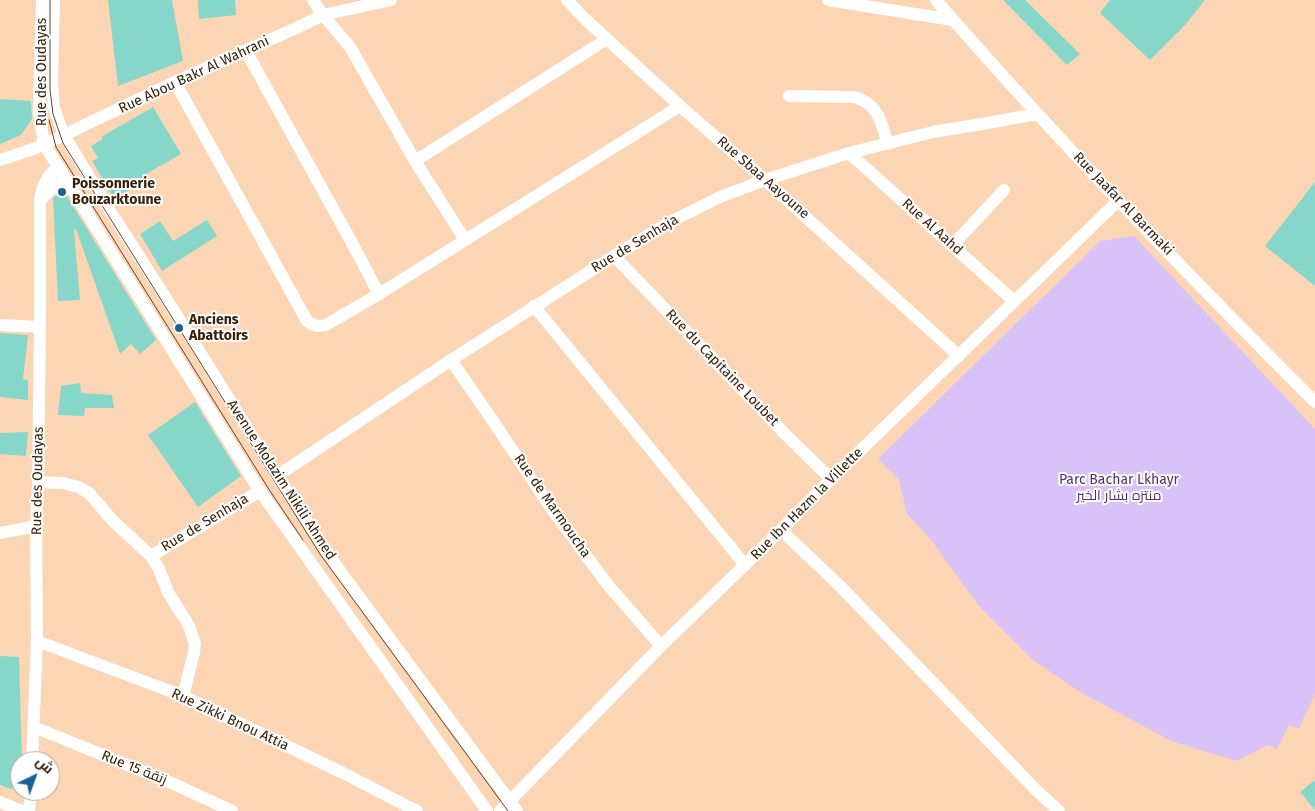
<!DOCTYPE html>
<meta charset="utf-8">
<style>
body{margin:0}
#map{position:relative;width:1315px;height:811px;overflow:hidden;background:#fcd6b4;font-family:"Fira Sans",Cairo,sans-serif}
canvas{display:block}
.north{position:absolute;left:10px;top:751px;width:50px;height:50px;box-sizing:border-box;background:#fff;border:1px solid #afa69c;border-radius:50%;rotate:42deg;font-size:14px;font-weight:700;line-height:20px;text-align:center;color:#372007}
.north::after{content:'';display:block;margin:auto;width:18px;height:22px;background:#176396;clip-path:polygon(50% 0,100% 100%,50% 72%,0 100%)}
</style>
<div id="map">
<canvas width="1315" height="811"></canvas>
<div class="north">ش</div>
</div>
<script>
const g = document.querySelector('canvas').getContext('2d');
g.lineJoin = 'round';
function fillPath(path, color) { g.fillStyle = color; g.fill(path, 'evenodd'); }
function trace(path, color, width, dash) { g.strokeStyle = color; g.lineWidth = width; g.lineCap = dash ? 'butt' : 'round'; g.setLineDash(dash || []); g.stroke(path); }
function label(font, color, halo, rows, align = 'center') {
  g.font = font + ' "Fira Sans",Cairo,sans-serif'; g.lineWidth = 4; g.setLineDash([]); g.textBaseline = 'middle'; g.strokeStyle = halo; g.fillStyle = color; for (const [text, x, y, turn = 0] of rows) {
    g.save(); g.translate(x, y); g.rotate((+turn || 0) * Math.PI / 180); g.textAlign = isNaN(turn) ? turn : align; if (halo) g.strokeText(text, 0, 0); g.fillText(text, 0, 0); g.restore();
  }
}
fillPath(new Path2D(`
 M1134 236 1315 429V694L1299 729 1289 725 1277 749 1268 745 1236 761 1171 741 1082 693 1033 660 978 605 932 541 907 514 899 479 878 459 1100 241Z`), '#d8c2f7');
fillPath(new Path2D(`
 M108 0H172L183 61 118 86Z
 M198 0H235L236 15 199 19Z
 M1003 0H1025L1080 54 1067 65Z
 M1110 0H1205L1185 25 1150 60 1100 13Z
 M0 99 31 101 32 119 21 135 0 144Z
 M153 107 181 154 146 174 149 178 114 199 92 161 98 158 91 146 103 139 101 137Z
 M1315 182V286L1265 246Z
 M63 190 156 340 140 354 131 344 120 354 76 229 74 230 80 300 58 301 53 198Z
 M207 220 217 236 162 271 140 234 160 221 173 241Z
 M0 333 28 335 23 379 28 380V400L0 397Z
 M80 383 81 393 112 395 114 408H85L84 416 58 415 61 386Z
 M195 402 241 476 198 507 148 435Z
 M28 432 26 456 0 454V433Z
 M0 656 19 657 22 761H20V782L11 789 0 785Z
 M1315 780V810L1300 792Z`), '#86d6ca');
trace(new Path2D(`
 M42 0 39 112 44 144 260 491 487 811
 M54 0 52 82 54 108 64 135 105 203 183 325 277 476 335 564 517 811
 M313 0 323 15 350 47 415 161 465 240
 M567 0 584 18 680 106 765 180 959 356
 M828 0 953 20
 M936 0C1056 139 1185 272 1315 402
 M246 51 352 243 379 294
 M175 82 307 321C314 326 318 327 326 325L379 294 680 106
 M789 96 855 97C879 105 881 122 888 144
 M849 153 1014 301
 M0 160 33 149 64 135 175 82 294 29 323 15 391 0
 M415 161 607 39
 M41 200C49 190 55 184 66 179
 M952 246 1004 190
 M614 256 785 434 831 479
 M534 306 745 565
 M0 325 40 327
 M451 360 495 424 553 511 608 585 661 646
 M277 476 451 360 614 256 670 222 720 197 765 180 849 153 933 132 982 124 1037 114
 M38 482 63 483 78 487 89 493 113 521 151 556 159 569 168 592 189 626 195 644 194 653 183 696
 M781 530 841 587 1036 790 1059 811
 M0 533 36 526
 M151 556 260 491
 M37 641 183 696 343 773 417 811
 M34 727 174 784 232 811
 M32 761 37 641 36 526 38 482 40 327V202C41 187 46 176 58 167
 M0 802 22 811
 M29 811 31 791
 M500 811 661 646 781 530 831 479 1119 200`), '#fff', 12);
trace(new Path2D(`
 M50 0V90L53 114 63 143 320 554 508 811
 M49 120 56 147 270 491 303 540`), '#5e4429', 1);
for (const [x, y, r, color] of [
 [62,192,5,"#176396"],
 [179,328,5,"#176396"]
]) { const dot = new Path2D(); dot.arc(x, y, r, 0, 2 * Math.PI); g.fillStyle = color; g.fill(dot); trace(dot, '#fff', 2); }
label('14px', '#372007', '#fff', [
 ["Rue des Oudayas",42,72,-90],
 ["Rue Abou Bakr Al Wahrani",194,75,-25],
 ["Rue Sbaa Aayoune",763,178,41],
 ["Rue Jaafar Al Barmaki",1123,204,46],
 ["Rue Al Aahd",932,227,42],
 ["Rue de Senhaja",635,244,-31],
 ["Rue du Capitaine Loubet",722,368,46],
 ["Avenue Molazim Nikili Ahmed",281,480,57],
 ["Rue des Oudayas",38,481,-89],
 ["Rue Ibn Hazm la Villette",807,504,-45],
 ["Rue de Marmoucha",552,506,55],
 ["Rue de Senhaja",205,523,-31],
 ["Rue Zikki Bnou Attia",230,720,25],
 ["Rue 15 زنقة",134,768,22]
]);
label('bold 14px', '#372007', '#fff', [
 ["Poissonnerie",72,184],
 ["Bouzarktoune",72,200],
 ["Anciens",189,320],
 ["Abattoirs",189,336]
], 'left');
label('14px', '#513173', '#fff', [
 ["Parc Bachar Lkhayr",1119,480],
 ["منتزه بشار الخير",1119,496]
]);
</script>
